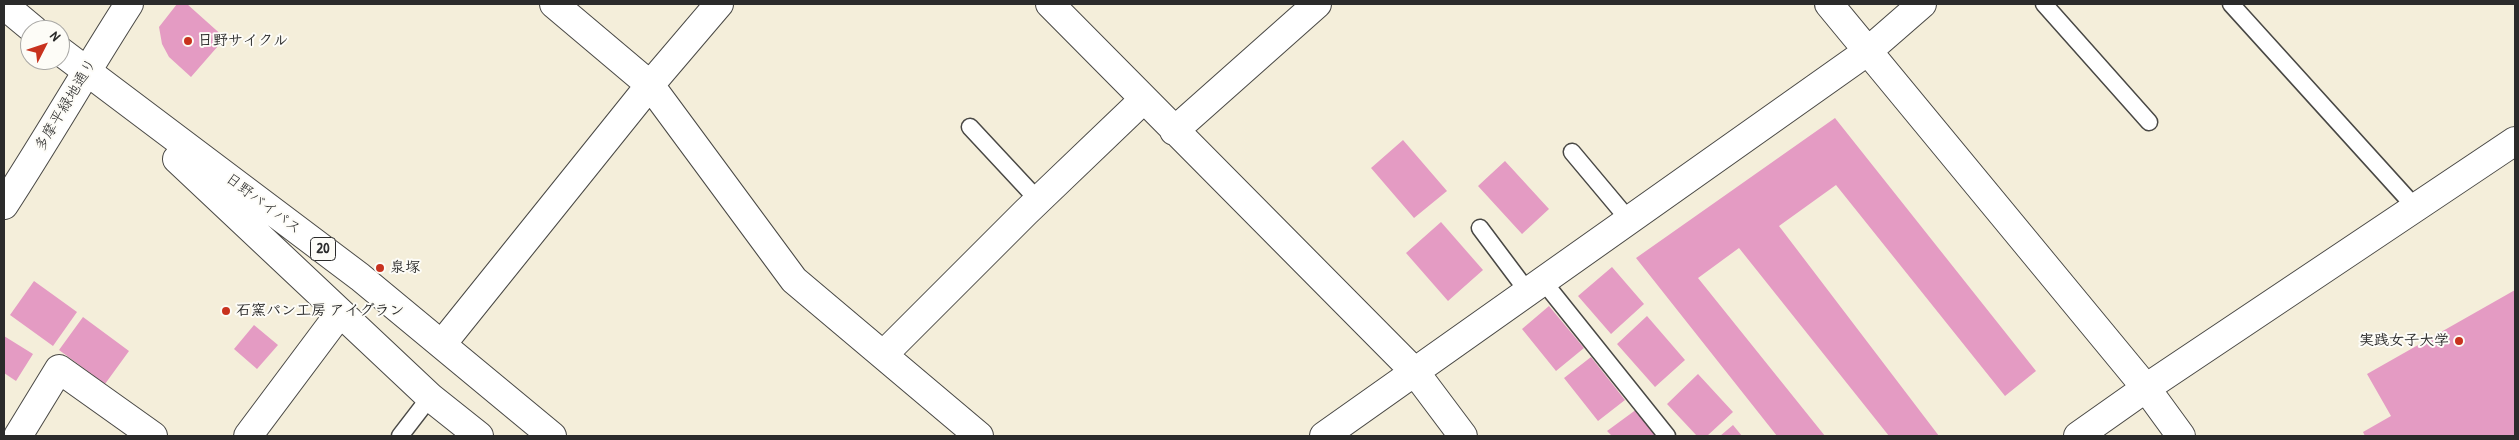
<!DOCTYPE html>
<meta charset="utf-8">
<style>
body{margin:0}
#map{position:relative;width:2519px;height:440px;overflow:hidden;background:#f4eeda;font-family:"Patrick Hand",sans-serif}
canvas{display:block}
.frame{position:absolute;inset:0;border:5px solid #2b2b2b;pointer-events:none}
.north{position:absolute;left:20px;top:20px;width:50px;height:50px;box-sizing:border-box;background:#fdfcf7;border:1px solid #a9a8a5;border-radius:50%;rotate:49deg;font-size:14px;font-weight:700;line-height:20px;text-align:center;color:#2b2b2b}
.north::after{content:'';display:block;margin:auto;width:18px;height:22px;background:#c8321e;clip-path:polygon(50% 0,100% 100%,50% 72%,0 100%)}
</style>
<div id="map">
<canvas width="2519" height="440"></canvas>
<div class="frame"></div>
<div class="north">N</div>
</div>
<script>
const g = document.querySelector('canvas').getContext('2d');
g.lineJoin = 'round';
function fillPath(path, color) { g.fillStyle = color; g.fill(path, 'evenodd'); }
function trace(path, color, width, dash) { g.strokeStyle = color; g.lineWidth = width; g.lineCap = dash ? 'butt' : 'round'; g.setLineDash(dash || []); g.stroke(path); }
function label(font, color, halo, rows, align = 'center') {
  g.font = font + ' "Patrick Hand","Klee One",sans-serif'; g.lineWidth = 4; g.setLineDash([]); g.textBaseline = 'middle'; g.strokeStyle = halo; g.fillStyle = color; for (const [text, x, y, turn = 0] of rows) {
    g.save(); g.translate(x, y); g.rotate((+turn || 0) * Math.PI / 180); g.textAlign = isNaN(turn) ? turn : align; if (halo) g.strokeText(text, 0, 0); g.fillText(text, 0, 0); g.restore();
  }
}
fillPath(new Path2D(`
 M177 4H187L225 38 191 77 169 57 162 44 159 27Z
 M1835 118 2036 371 2005 396 1836 185 1779 226 1939 436H1889L1739 248 1698 278 1825 436H1777L1636 258Z
 M1403 140 1447 191 1414 218 1371 168Z
 M1505 161 1549 209 1522 234 1478 186Z
 M1441 222 1483 270 1448 301 1406 253Z
 M1612 267 1644 304 1611 334 1578 296Z
 M34 281 77 312 53 346 10 315Z
 M2515 290V436H2365L2363 432 2391 416 2367 374Z
 M1549 306 1584 348 1556 371 1522 329Z
 M1647 316 1685 360 1655 387 1617 344Z
 M83 317 129 351 105 384 59 350Z
 M254 325 278 345 257 369 234 349Z
 M4 336 33 354 16 381 4 373Z
 M1591 357 1625 400 1598 421 1564 378Z
 M1698 374 1733 412 1707 436H1697L1667 404Z
 M1637 409 1658 436H1612L1607 431Z
 M1733 425 1742 436H1720Z`), '#e49bc3');
const service = new Path2D(`
 M2044 4 2149 122
 M2231 4 2415 207
 M970 127 1038 200
 M1572 152 1629 220
 M1480 228 1528 292
 M1543 281 1667 436
 M400 436 430 397`);
const minor = new Path2D(`
 M554 4 650 85 794 280 979 436
 M1050 4 1415 372 1463 436
 M1829 4 2146 388 2181 436
 M1174 131 1317 4
 M442 344 650 85 719 4
 M883 355 1026 212 1143 100
 M18 436 59 369 153 436
 M248 436 340 313
 M1324 436 1868 51 1922 4`);
const tertiary = new Path2D(`
 M4 205C47 139 86 71 129 4
 M2078 436 2146 388 2515 141`);
const trunk = new Path2D(`
 M4 5 34 30
 M60 51 360 277 552 436
 M177 159 430 397 479 436`);
trace(service, '#494845', 19);
trace(minor, '#494845', 30);
trace(tertiary, '#494845', 30);
trace(trunk, '#494845', 30);
trace(service, '#fff', 16);
trace(minor, '#fff', 28);
trace(tertiary, '#fff', 28);
trace(trunk, '#fff', 28);
for (const [x, y, r, color] of [
 [188,41,5,"#c8321e"],
 [380,268,5,"#c8321e"],
 [226,311,5,"#c8321e"],
 [2459,341,5,"#c8321e"]
]) { const dot = new Path2D(); dot.arc(x, y, r, 0, 2 * Math.PI); g.fillStyle = color; g.fill(dot); trace(dot, '#fdfcf7', 2); }
for (const [x, y, w] of [
 [323,249,25]
]) { const box = new Path2D(); box.roundRect(x - w / 2, y - 11.5, w, 23, 4); g.fillStyle = '#fdfcf7'; g.fill(box); trace(box, '#2b2b2b', 1); }
label('bold 14px', '#2b2b2b', null, [
 ["20",323,249]
]);
label('bold 15px', '#2b2b2b', '#fdfcf7', [
 ["日野サイクル",198,41],
 ["泉塚",390,268],
 ["石窯パン工房 アイグラン",236,311],
 ["実践女子大学",2449,341,"right"]
], 'left');
label('15px', '#2b2b2b', '#fdfcf7', [
 ["多摩平緑地通り",66,105,-59],
 ["日野バイパス",263,204,37]
]);
</script>
